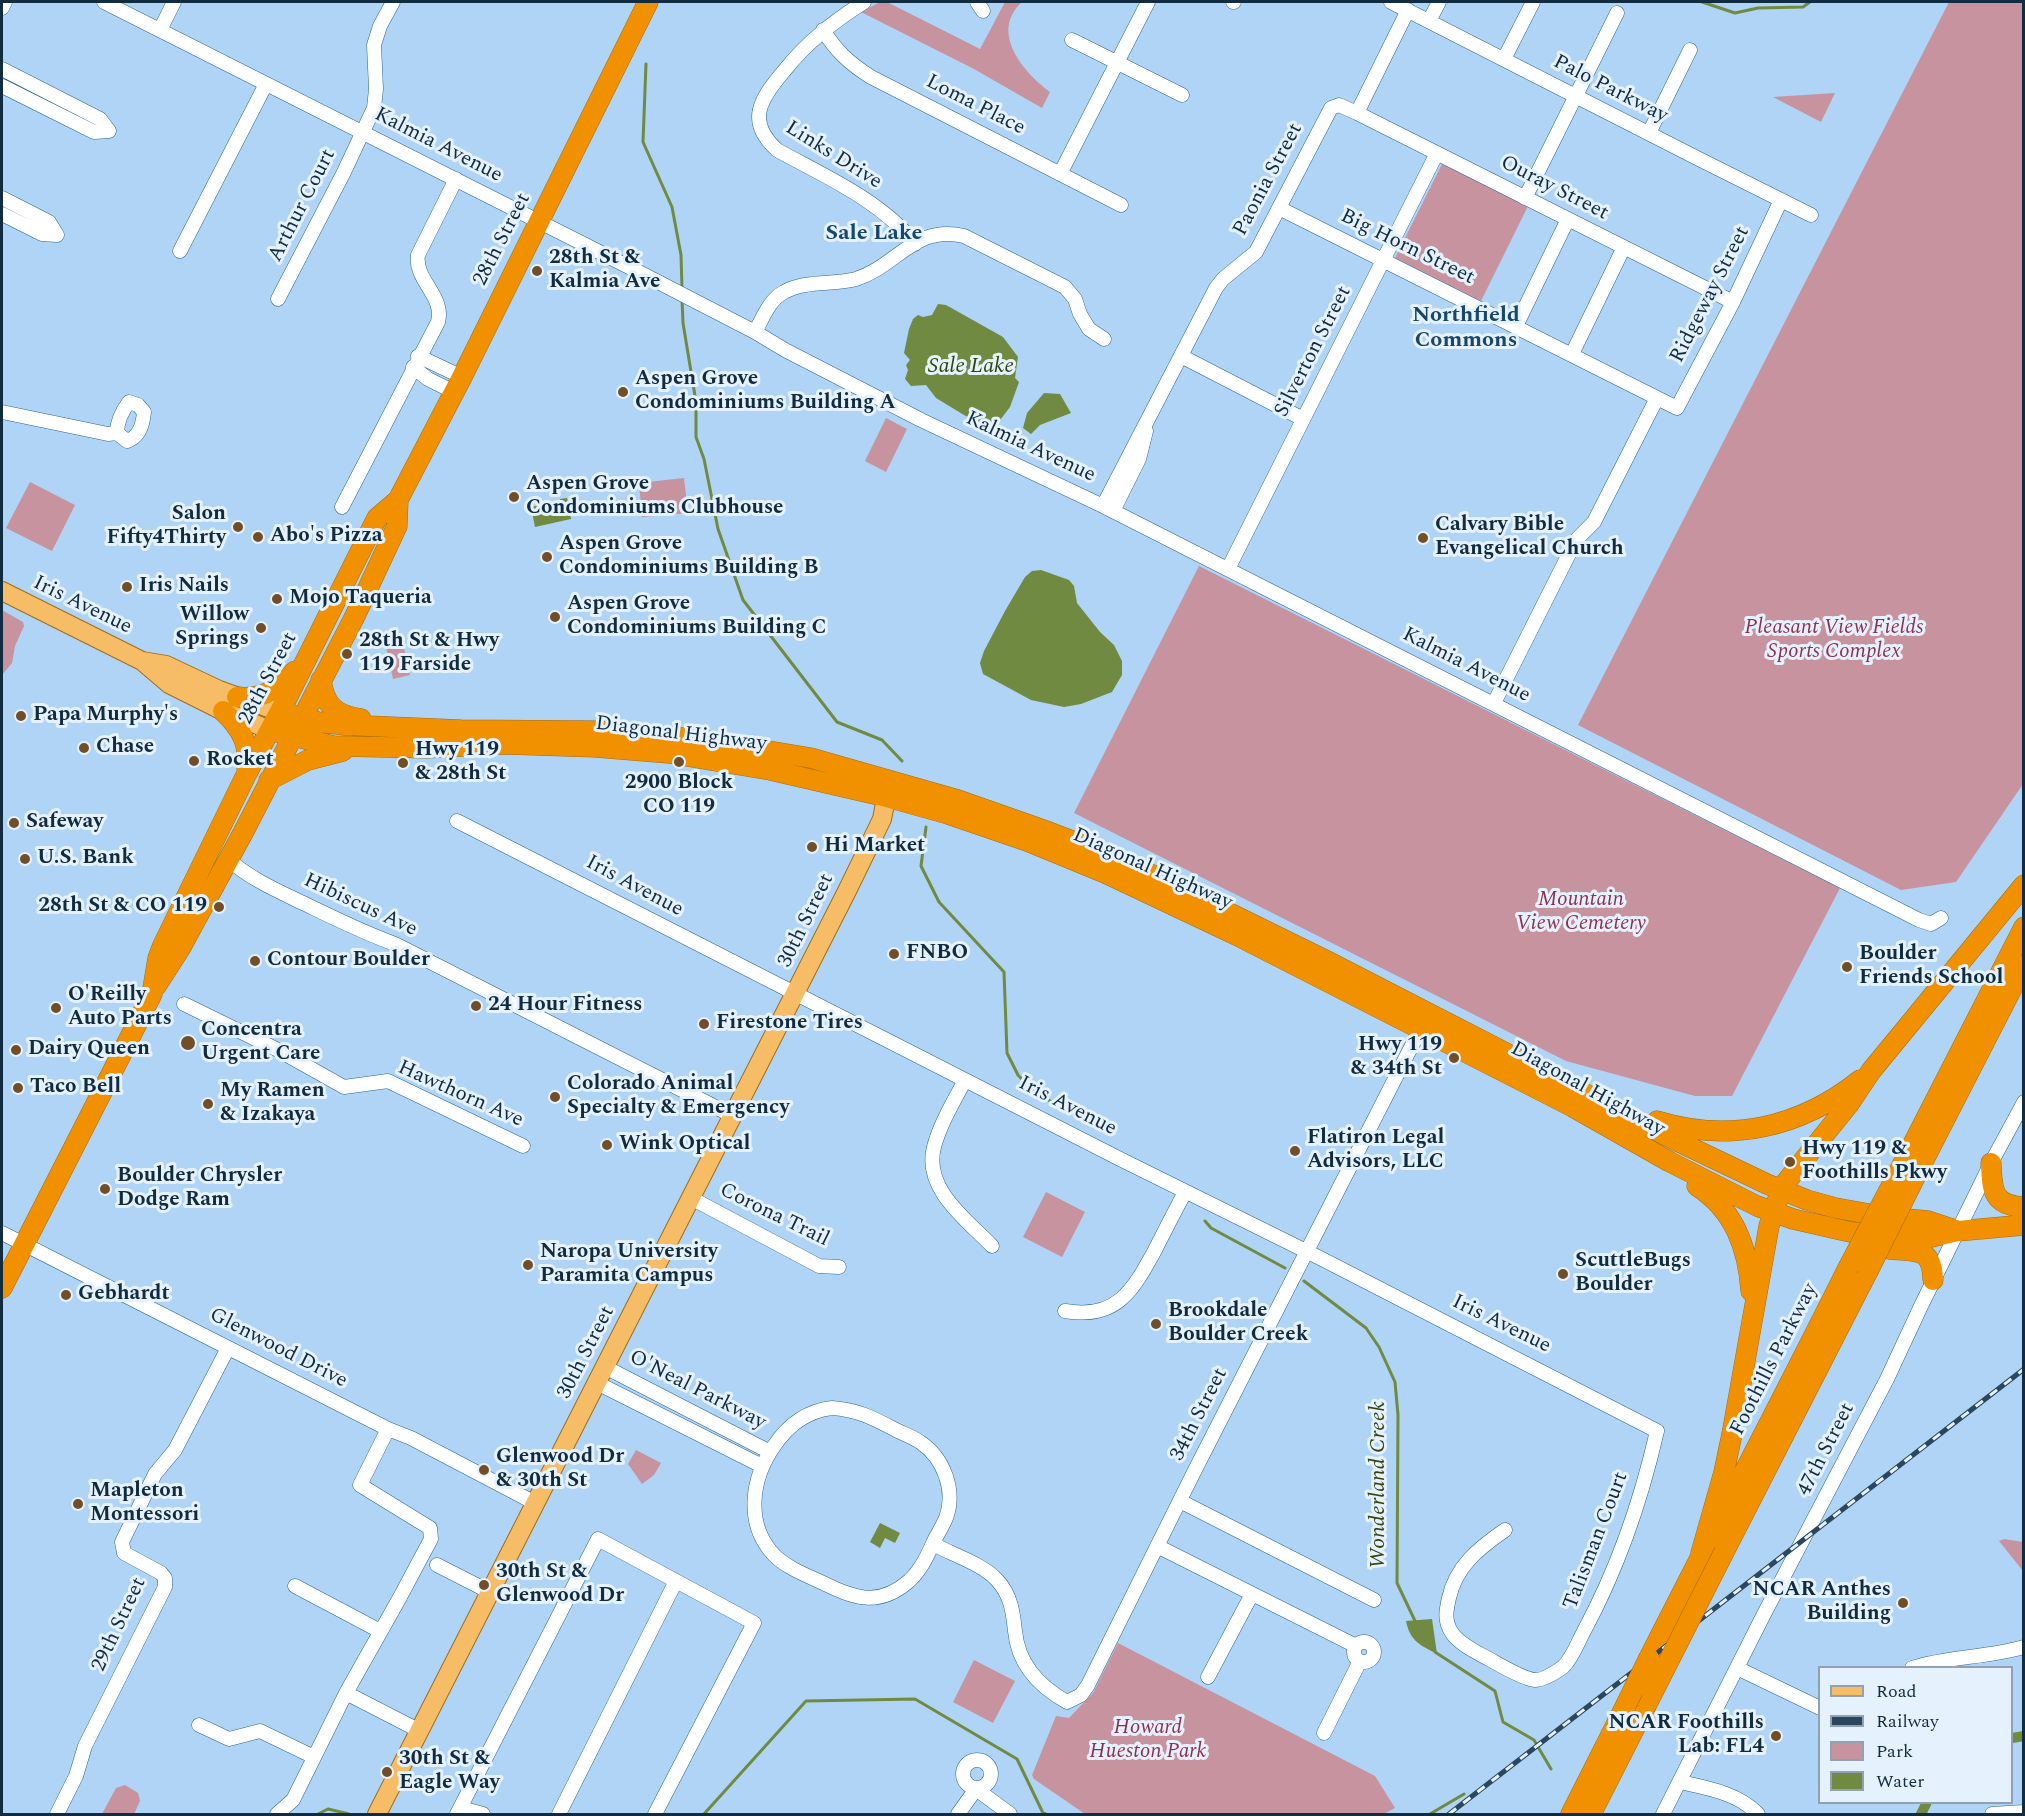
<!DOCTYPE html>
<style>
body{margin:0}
#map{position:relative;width:2025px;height:1816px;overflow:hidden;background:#afd4f5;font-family:Spectral,serif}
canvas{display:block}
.frame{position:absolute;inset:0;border:3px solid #112b40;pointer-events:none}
.legend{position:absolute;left:1818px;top:1666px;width:195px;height:138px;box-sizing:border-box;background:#e5f2fd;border:2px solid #90a2b1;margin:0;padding:8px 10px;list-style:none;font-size:18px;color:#112b40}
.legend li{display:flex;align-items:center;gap:12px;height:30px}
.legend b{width:30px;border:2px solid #90a2b1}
</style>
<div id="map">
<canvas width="2025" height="1816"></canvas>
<div class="frame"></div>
<ul class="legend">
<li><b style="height:8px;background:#f7bd66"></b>Road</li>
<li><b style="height:8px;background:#2b475e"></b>Railway</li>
<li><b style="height:16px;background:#c6939e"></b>Park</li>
<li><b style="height:16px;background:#718a41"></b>Water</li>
</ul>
</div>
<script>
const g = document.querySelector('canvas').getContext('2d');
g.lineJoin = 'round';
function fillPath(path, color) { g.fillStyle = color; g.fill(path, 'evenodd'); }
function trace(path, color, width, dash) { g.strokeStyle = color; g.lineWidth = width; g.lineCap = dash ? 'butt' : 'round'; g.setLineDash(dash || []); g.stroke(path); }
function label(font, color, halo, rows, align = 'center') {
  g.font = font + ' Spectral,serif'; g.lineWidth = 6; g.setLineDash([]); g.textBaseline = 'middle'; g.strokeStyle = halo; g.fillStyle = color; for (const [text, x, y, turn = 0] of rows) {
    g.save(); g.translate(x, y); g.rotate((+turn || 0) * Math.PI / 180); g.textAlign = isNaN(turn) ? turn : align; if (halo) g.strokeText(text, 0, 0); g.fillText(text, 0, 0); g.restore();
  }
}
fillPath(new Path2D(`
 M880 2H887L980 49 1005 2H1022C989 32 1023 72 1050 92L1042 108 974 69 861 12Z
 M1949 2H2023V784L1956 882 1901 890 1578 725Z
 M1835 93 1821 122 1773 97Z
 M1442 164 1528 206 1481 301 1395 258Z
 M886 418 907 429 886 472 865 461Z
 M684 478 688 513 642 517 639 483Z
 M30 482 75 505 52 551 6 528Z
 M1199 566 1840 888 1732 1096H1695L1566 1061 1074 813Z
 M2 610 23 622 24 626 15 646 12 663 2 675Z
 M403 643 410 675 393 679 386 647Z
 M1046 1192 1085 1212 1062 1257 1023 1237Z
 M636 1450 661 1463 654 1475 642 1484 628 1464Z
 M2004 1539 2023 1542V1571L1999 1541Z
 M1118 1643 1375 1776 1395 1808 1384 1814H1085L1034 1779 1032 1775 1056 1716 1069 1718 1093 1693Z
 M974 1660 1015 1681 993 1723 953 1702Z
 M125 1785 138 1793 140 1801 134 1814H102L116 1788Z`), '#c6939e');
fillPath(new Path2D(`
 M938 304 946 305 1003 337 1018 357 1015 378 1019 382 1010 407 994 428 988 427 964 415 936 398 926 385 911 386 905 379 908 370 906 365 910 360 904 353 909 329 913 319 918 315 923 317 932 315Z
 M1044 393 1060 394 1071 413 1040 425 1031 434 1023 428 1027 413Z
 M567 498 571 519 535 527 531 507 560 501V499Z
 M1041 570 1069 580 1074 586 1077 603 1100 632 1114 645 1122 661V675L1112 692 1081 704 1064 707 1031 700 983 674 980 663 984 651 1005 611 1025 577 1032 571Z
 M880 1523 900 1533 895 1543 885 1538 880 1548 870 1542Z
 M1432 1619 1437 1654C1420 1645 1410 1641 1406 1621Z`), '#718a41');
trace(new Path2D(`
 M1702 2 1735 13 1758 8 1803 7 1810 2
 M646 64 643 142 672 207 681 255 682 289
 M682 299 683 323 696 402V437L704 459 718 529 743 600 837 722 882 740 902 761
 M926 827 921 866 939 902 1004 972 1007 1053 1018 1075 1032 1090 1060 1107
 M1205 1221 1211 1228 1285 1268
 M1304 1281 1366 1328 1379 1347 1395 1382 1398 1415 1397 1583 1416 1623
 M1435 1652 1495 1691 1503 1722 1534 1740 1551 1769
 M318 1814 328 1809 349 1814
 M704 1814 806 1701 915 1699 1017 1759 1043 1813 1046 1814
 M1430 1814 1464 1794`), '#718a41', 3);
trace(new Path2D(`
 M2012 1738 2024 1736
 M1921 1814 1927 1802`), '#718a41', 10);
const minor = new Path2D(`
 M104 2 631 268 755 332 785 350 921 420 1103 506 1919 920 1931 924 1941 918
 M864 2C833 22 807 42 784 71 761 98 745 121 777 150 824 176 882 201 915 244
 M977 2 983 11
 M1233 2H1234
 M1391 2 1697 158 1811 215
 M2 8 5 2
 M1429 21 1439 2
 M160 30 174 2
 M823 30C836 51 850 64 871 77L1121 205
 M1072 40 1182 95
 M1504 59 1533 2
 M2 69 100 119 109 131
 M2 86 94 132 109 131
 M1357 113 1733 302
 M1649 133 1690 50
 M1060 174 1148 2
 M2 198 49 222 57 235
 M1525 198 1617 13
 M1279 208 1677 408 1733 302 1781 200
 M2 214 42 234 57 235
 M180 251 266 84
 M278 299 344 172 374 108 376 89 374 45 380 26 393 2
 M1516 326 1568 219
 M755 332C763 318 769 300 784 292 805 280 834 285 856 279 897 266 915 224 964 236L1065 287 1075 299 1080 314 1089 329 1104 339
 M1572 354 1624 247
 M418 356 462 377
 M1181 356 1303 419
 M413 367 428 379 454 392
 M2 412 108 434 117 433 127 441C140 437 143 424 144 412L138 405 129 402C122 411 117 422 117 433
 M1103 506 1216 288 1223 279 1256 252 1331 108 1339 105 1357 113 1408 10
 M342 507 438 322C445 296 414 280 418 255L456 179
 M1113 511 1139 459 1146 431
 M1228 569 1437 153
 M1494 703 1571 550 1578 538 1594 522 1657 398
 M457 821 1122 1160 1320 1258 1657 1431C1641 1501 1618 1568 1584 1631 1578 1642 1572 1659 1563 1667 1556 1672 1544 1680 1535 1680 1523 1679 1500 1665 1489 1659 1478 1653 1459 1644 1452 1633 1444 1621 1446 1611 1449 1598 1456 1566 1479 1548 1505 1530
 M228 859C250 879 278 891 305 904 334 918 364 933 395 944L733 1116
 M184 1004 278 1050 344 1087 388 1081 523 1146
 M965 1080C954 1101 940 1124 934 1147 923 1189 967 1220 992 1246
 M691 1198 819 1266 839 1267
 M2 1233 388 1429 411 1438 535 1503
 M1065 1311C1117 1320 1133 1290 1155 1250 1165 1230 1175 1211 1185 1192
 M605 1367 770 1452
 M597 1383 762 1466
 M832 1408C859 1410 873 1418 896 1430 904 1434 913 1437 920 1442 944 1458 956 1491 946 1518 943 1525 939 1532 935 1539 928 1554 922 1569 909 1581 878 1608 854 1598 821 1582 806 1575 787 1568 774 1555 745 1524 751 1479 774 1446 788 1425 806 1411 832 1408Z
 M1180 1501 1374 1600
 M933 1544C953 1555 981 1563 997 1580 1011 1595 1013 1612 1015 1631 1018 1664 1040 1687 1067 1702L1081 1695 1088 1685 1195 1470 1424 1022
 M1157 1546 1356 1646
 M437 1565 490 1592
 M295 1586 380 1631
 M1354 1652a10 10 0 1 1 20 0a10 10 0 1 1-20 0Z
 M1737 1668 1820 1708
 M1912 1668C1948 1656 1987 1658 2024 1647
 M1208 1677 1252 1594
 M346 1693 420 1731
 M199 1725 229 1739 260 1731 314 1757
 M1324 1733 1360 1661
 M963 1774a14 14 0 1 1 28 0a14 14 0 1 1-28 0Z
 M1680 1782C1707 1788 1738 1793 1758 1814
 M461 1808 483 1814
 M57 1814 76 1776 85 1746 165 1587V1578L161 1573 124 1553 122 1542 155 1474 175 1450 228 1348
 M277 1814 293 1800 346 1693 399 1599 431 1539 430 1528 360 1485 388 1429
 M457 1814 598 1539 754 1623 655 1814
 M559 1814 676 1581
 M958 1814 976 1789 1010 1814
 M1663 1814 1763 1616 1887 1379 1921 1306 1991 1163 2024 1102
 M1992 1814 2024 1812`);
const major = new Path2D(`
 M2 591 142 661 169 684 223 711 270 730
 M142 661 166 665 219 690 280 712
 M377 1814 847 891 882 819 889 783`);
const highway = new Path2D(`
 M321 680C325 706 335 715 361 719
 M237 697C263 700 278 689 295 671
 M223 711C241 728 250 744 247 769
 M280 712 318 722 345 725 461 730 596 731 697 739 811 758 955 799 1049 832 1096 850 1148 873 1329 962 1677 1141 1767 1184 1807 1200 1836 1208 1886 1217 1928 1221 1958 1231
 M270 730 333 746 427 748 504 744 595 747 668 753 770 770 887 797 948 814 1027 841 1105 873 1236 935 1573 1107 1670 1162 1757 1206 1793 1219 1850 1232 1898 1237 1927 1238 1958 1231 2024 1225
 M269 780 308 760 343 751
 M156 986 181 947 244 831 355 616 397 526 398 500
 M1657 1121C1730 1143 1800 1128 1860 1080
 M1991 1163C1992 1189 1992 1206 2024 1207
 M1894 1181 2024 927
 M1912 1183 2024 965
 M1697 1186C1735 1210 1748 1249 1751 1291
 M1889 1249C1916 1252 1932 1246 1933 1280
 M2 1288 152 994 158 958 163 945 247 773 286 700 377 518 398 500 462 377 648 2
 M1724 1552 1868 1271
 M1701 1553 1724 1472 1732 1434 1769 1226 1781 1190 1786 1182 1849 1104 1871 1071 2024 885
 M1649 1658C1715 1527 1783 1399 1848 1268
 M1571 1814 1621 1715
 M1591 1814 1652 1694`);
trace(minor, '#286797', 15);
trace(major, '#a36d16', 20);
trace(highway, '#a36d16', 21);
trace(minor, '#fff', 14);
trace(major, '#f7bd66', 18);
trace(highway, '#f19100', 20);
const rail = new Path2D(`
 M1449 1814 2024 1369`);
trace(rail, '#2b475e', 5);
trace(rail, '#e5f2fd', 3, [9]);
const highwayBridge = new Path2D(`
 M1848 1268 1894 1181
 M1868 1271 1912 1183
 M1652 1694 1724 1552
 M1621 1715 1649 1658`);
trace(highwayBridge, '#a36d16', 21, []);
trace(highwayBridge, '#f19100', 20);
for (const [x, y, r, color] of [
 [537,271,6,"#724e28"],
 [623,392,6,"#724e28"],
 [514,497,6,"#724e28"],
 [238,527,6,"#724e28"],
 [258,537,6,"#724e28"],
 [1423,538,6,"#724e28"],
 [547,557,6,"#724e28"],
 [127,587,6,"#724e28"],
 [277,599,6,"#724e28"],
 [555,617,6,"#724e28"],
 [261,628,6,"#724e28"],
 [347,654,6,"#724e28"],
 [21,716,6,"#724e28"],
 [84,748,6,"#724e28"],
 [194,761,6,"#724e28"],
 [679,762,6,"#724e28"],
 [403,763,6,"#724e28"],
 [14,823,6,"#724e28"],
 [812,847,6,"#724e28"],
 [25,859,6,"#724e28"],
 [219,907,6,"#724e28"],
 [894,954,6,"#724e28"],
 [255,961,6,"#724e28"],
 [1847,967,6,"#724e28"],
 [476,1006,6,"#724e28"],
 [56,1008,6,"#724e28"],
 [704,1024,6,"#724e28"],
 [188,1043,8,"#724e28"],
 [16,1050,6,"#724e28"],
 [1454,1058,6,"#724e28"],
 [18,1088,6,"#724e28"],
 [555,1097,6,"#724e28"],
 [208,1104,6,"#724e28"],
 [607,1145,6,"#724e28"],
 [1295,1151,6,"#724e28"],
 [1790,1162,6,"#724e28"],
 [105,1189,6,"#724e28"],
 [528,1265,6,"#724e28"],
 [1563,1274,6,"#724e28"],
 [66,1295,6,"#724e28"],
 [1156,1324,6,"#724e28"],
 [484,1470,6,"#724e28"],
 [78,1504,6,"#724e28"],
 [484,1585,6,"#724e28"],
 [1903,1603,6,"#724e28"],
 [1776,1736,6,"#724e28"],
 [387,1772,6,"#724e28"]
]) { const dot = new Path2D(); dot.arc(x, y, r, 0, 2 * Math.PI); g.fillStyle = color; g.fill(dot); trace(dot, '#e5f2fd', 2); }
label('21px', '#112b40', '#e5f2fd', [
 ["Palo Parkway",1610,90,27],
 ["Loma Place",975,106,27],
 ["Kalmia Avenue",438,146,27],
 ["Links Drive",833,156,32],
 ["Paonia Street",1269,180,-62],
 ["Ouray Street",1554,189,27],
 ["Arthur Court",303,206,-63],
 ["28th Street",503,240,-63],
 ["Big Horn Street",1407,248,26],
 ["Ridgeway Street",1711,295,-63],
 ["Silverton Street",1314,352,-63],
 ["Kalmia Avenue",1030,448,25],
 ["Iris Avenue",82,606,26],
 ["Kalmia Avenue",1466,666,27],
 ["28th Street",269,679,-62],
 ["Diagonal Highway",681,735,7],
 ["Diagonal Highway",1152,870,24],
 ["Iris Avenue",634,887,28],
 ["Hibiscus Ave",360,906,25],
 ["30th Street",807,921,-64],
 ["Diagonal Highway",1587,1090,29],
 ["Hawthorn Ave",460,1095,24],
 ["Iris Avenue",1067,1107,27],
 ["Corona Trail",774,1216,26],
 ["Iris Avenue",1501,1325,26],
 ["Glenwood Drive",278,1349,27],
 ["30th Street",587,1353,-63],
 ["Foothills Parkway",1775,1360,-63],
 ["O'Neal Parkway",697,1391,27],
 ["34th Street",1200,1415,-63],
 ["47th Street",1827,1450,-63],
 ["Talisman Court",1597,1541,-69],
 ["29th Street",120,1625,-65]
]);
label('bold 21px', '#112b40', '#e5f2fd', [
 ["28th St &",549,259],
 ["Kalmia Ave",549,283],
 ["Aspen Grove",635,380],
 ["Condominiums Building A",635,404],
 ["Aspen Grove",526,485],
 ["Condominiums Clubhouse",526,509],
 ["Salon",226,515,"right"],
 ["Fifty4Thirty",226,539,"right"],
 ["Calvary Bible",1435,526],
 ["Evangelical Church",1435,550],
 ["Abo's Pizza",270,537],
 ["Aspen Grove",559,545],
 ["Condominiums Building B",559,569],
 ["Iris Nails",139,587],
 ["Mojo Taqueria",289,599],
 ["Aspen Grove",567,605],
 ["Condominiums Building C",567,629],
 ["Willow",249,616,"right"],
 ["Springs",249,640,"right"],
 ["28th St & Hwy",359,642],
 ["119 Farside",359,666],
 ["Papa Murphy's",33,716],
 ["Chase",96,748],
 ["Hwy 119",415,751],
 ["& 28th St",415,775],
 ["Rocket",206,761],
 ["2900 Block",679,784,"center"],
 ["CO 119",679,808,"center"],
 ["Safeway",26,823],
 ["Hi Market",824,847],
 ["U.S. Bank",37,859],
 ["28th St & CO 119",207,907,"right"],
 ["FNBO",906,954],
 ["Boulder",1859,955],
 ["Friends School",1859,979],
 ["Contour Boulder",267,961],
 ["O'Reilly",68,996],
 ["Auto Parts",68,1020],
 ["24 Hour Fitness",488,1006],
 ["Firestone Tires",716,1024],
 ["Concentra",201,1031],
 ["Urgent Care",201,1055],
 ["Hwy 119",1442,1046,"right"],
 ["& 34th St",1442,1070,"right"],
 ["Dairy Queen",28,1050],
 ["Colorado Animal",567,1085],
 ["Specialty & Emergency",567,1109],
 ["Taco Bell",30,1088],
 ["My Ramen",220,1092],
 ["& Izakaya",220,1116],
 ["Flatiron Legal",1307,1139],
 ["Advisors, LLC",1307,1163],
 ["Wink Optical",619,1145],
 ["Hwy 119 &",1802,1150],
 ["Foothills Pkwy",1802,1174],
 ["Boulder Chrysler",117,1177],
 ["Dodge Ram",117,1201],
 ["Naropa University",540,1253],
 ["Paramita Campus",540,1277],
 ["ScuttleBugs",1575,1262],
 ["Boulder",1575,1286],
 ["Gebhardt",78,1295],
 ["Brookdale",1168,1312],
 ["Boulder Creek",1168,1336],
 ["Glenwood Dr",496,1458],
 ["& 30th St",496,1482],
 ["Mapleton",90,1492],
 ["Montessori",90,1516],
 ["30th St &",496,1573],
 ["Glenwood Dr",496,1597],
 ["NCAR Anthes",1891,1591,"right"],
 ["Building",1891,1615,"right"],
 ["NCAR Foothills",1764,1724,"right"],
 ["Lab: FL4",1764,1748,"right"],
 ["30th St &",399,1760],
 ["Eagle Way",399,1784]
], 'left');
label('italic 21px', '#912f4e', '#e5f2fd', [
 ["Pleasant View Fields",1834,629],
 ["Sports Complex",1834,653],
 ["Mountain",1581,901],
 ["View Cemetery",1581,925],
 ["Howard",1148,1729],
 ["Hueston Park",1148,1753]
]);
label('bold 22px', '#17476b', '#e5f2fd', [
 ["Sale Lake",874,235],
 ["Northfield",1466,317],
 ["Commons",1466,342]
]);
label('italic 22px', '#34440d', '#e5f2fd', [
 ["Sale Lake",971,368],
 ["Wonderland Creek",1380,1485,-90]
]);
</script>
